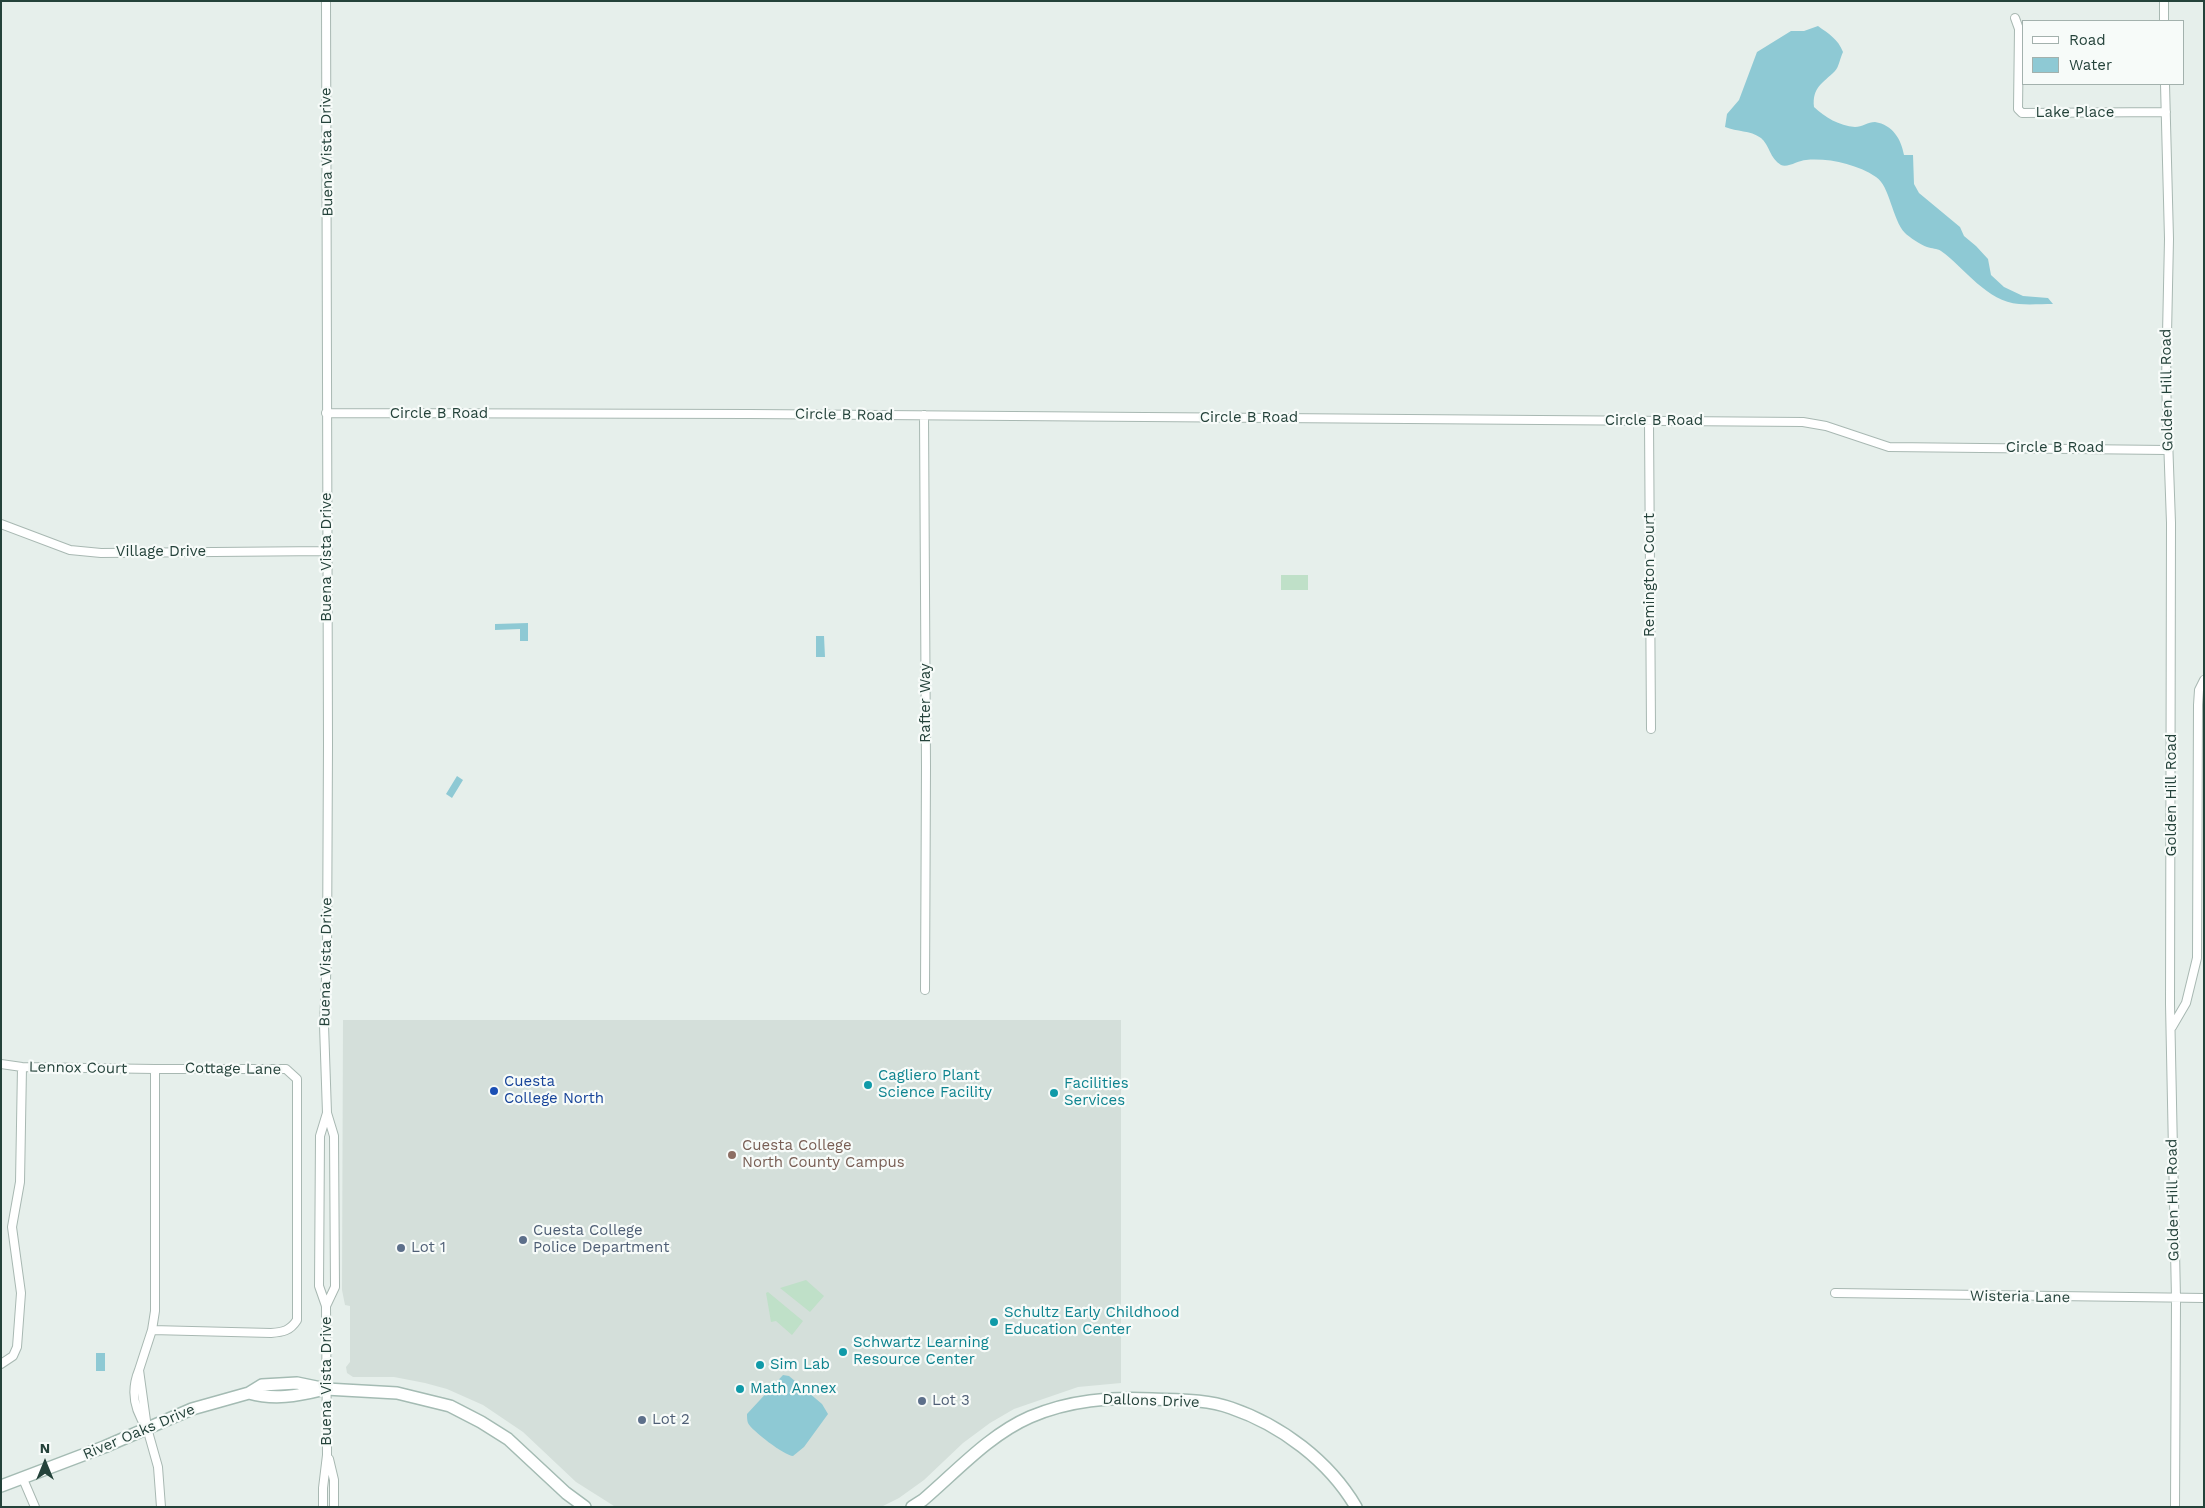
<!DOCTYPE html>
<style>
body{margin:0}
#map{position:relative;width:2205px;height:1508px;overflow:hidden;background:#e6efeb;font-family:"Work Sans",sans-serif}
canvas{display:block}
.frame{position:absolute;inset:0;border:2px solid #24423a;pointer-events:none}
.legend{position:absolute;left:2022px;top:20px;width:162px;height:65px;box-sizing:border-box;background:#f7fbf9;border:1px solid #a3b1ad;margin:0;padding:6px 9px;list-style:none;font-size:15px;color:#24423a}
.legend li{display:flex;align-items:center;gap:10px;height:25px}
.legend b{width:25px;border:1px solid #a3b1ad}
.north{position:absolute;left:20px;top:1438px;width:50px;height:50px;-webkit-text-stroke:4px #f7fbf9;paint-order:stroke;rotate:0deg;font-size:14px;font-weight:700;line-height:20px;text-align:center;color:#24423a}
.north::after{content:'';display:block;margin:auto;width:18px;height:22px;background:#24423a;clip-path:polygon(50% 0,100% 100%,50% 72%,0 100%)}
</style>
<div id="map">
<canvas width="2205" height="1508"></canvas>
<div class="frame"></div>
<ul class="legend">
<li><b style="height:6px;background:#fff"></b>Road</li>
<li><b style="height:14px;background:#8ec9d4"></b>Water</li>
</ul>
<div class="north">N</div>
</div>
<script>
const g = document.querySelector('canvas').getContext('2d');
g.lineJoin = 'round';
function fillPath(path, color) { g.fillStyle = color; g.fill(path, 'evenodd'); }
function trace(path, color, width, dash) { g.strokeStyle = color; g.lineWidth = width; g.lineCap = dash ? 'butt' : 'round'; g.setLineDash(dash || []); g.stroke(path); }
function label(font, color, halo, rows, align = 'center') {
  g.font = font + ' "Work Sans",sans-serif'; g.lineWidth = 4.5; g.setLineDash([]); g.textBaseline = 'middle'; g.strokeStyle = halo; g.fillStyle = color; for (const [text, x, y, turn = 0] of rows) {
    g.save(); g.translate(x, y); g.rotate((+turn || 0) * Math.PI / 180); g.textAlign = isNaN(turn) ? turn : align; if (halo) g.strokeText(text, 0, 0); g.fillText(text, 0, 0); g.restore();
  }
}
fillPath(new Path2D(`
 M343 1020H1121V1383L1078 1387 1014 1409 990 1423 963 1443 924 1480 899 1498 881 1507 614 1506 576 1482 523 1432 483 1405 447 1389 425 1383 394 1377H353L347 1373 346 1367 350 1362V1306L345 1305 342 1290Z`), '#d4dfda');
fillPath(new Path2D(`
 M1281 575H1308V590H1281Z
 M806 1280 824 1296 810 1312 780 1288Z
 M768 1292 803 1321 792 1335 776 1321 771 1322 766 1293Z`), '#bfe0c8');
fillPath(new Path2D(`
 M1818 26C1829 34 1838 39 1843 52 1840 58 1839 67 1835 71 1823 83 1812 87 1814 107 1825 117 1839 126 1855 127 1862 127 1868 122 1875 122 1893 125 1901 139 1904 155H1913L1914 184 1919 193 1960 227 1964 236 1976 246 1988 259 1991 275 2004 287 2023 296 2048 298 2053 304C2042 304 2029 305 2019 304 1987 302 1965 268 1941 251 1937 248 1932 249 1927 247 1921 245 1909 237 1905 233 1892 219 1890 186 1876 177 1856 164 1829 158 1806 160 1799 160 1788 168 1781 165 1770 159 1769 144 1761 138 1750 130 1737 132 1725 127L1727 114 1739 100 1757 52 1791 31H1804Z
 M528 623V641H520V629L495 630V624Z
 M816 636H824L825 657H816Z
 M457 776 463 780 452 798 446 794Z
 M96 1353H105V1371H96Z
 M783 1375 789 1376 822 1404 828 1414 804 1447 793 1456C785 1456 751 1430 748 1423 747 1421 747 1416 747 1414Z`), '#8ec9d4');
const street = new Path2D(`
 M326 1 328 745 327 955 324 1025 327 1113 334 1136 335 1287 326 1306
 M2015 18 2019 29 2018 109 2022 113 2166 112
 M2164 21V1
 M2165 84 2169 239 2166 382 2171 523 2170 1004 2176 1299 2175 1507
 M326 413 750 414 1803 422 1826 426 1889 447 2167 450
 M924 415 926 767 925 990
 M1649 421 1651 729
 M1 524 70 550 101 553 327 551
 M2172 1027 2186 1003 2197 958 2198 705 2199 690 2204 680
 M1 1064 22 1067 155 1069
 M1835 1293 2204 1298
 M1 1364 13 1356 17 1347 21 1293 12 1227 20 1182 22 1067
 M139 1370 152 1330 155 1311V1069H286L297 1079V1320C290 1331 283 1332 271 1333L152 1330
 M147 1428C134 1410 130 1392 139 1370L147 1428 158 1467 161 1507
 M329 1459 334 1480V1507
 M23 1479 35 1507
 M323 1507V1488L327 1455 326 1306 319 1286 320 1136 327 1113`);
const secondary = new Path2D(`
 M249 1393C274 1400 297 1396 321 1390
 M1 1486 104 1447 192 1409 249 1393 262 1385 297 1383 326 1389 397 1393 450 1406 481 1422 508 1439 566 1493 585 1507
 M912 1507 923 1500C957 1471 989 1435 1030 1417 1070 1400 1110 1397 1152 1399 1178 1400 1206 1399 1231 1408 1281 1425 1329 1461 1356 1507`);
trace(street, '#a8b8b2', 10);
trace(secondary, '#a4bbb3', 14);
trace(street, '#fff', 8);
trace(secondary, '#fff', 11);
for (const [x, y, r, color] of [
 [868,1085,5,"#0f9aa8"],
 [494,1091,5,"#1a4fb4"],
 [1054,1093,5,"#0f9aa8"],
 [732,1155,5,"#8d6e63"],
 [523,1240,5,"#5c6f8a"],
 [401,1248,5,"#5c6f8a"],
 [994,1322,5,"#0f9aa8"],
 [843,1352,5,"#0f9aa8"],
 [760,1365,5,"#0f9aa8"],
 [740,1389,5,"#0f9aa8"],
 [922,1401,5,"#5c6f8a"],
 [642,1420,5,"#5c6f8a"]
]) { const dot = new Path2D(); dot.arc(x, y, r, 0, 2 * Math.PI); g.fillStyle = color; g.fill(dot); trace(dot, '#f7fbf9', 2); }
label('15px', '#24423a', '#f7fbf9', [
 ["Lake Place",2075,113],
 ["Buena Vista Drive",327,152,-91],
 ["Golden Hill Road",2167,390,-91],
 ["Circle B Road",439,414],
 ["Circle B Road",844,415,1],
 ["Circle B Road",1249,418],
 ["Circle B Road",1654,421],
 ["Circle B Road",2055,448],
 ["Village Drive",161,552],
 ["Buena Vista Drive",327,557,-90],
 ["Remington Court",1650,575,-90],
 ["Rafter Way",926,703,-90],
 ["Golden Hill Road",2172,795,-90],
 ["Buena Vista Drive",326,962,-89],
 ["Lennox Court",78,1068,1],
 ["Cottage Lane",233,1069,1],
 ["Golden Hill Road",2173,1200,-91],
 ["Wisteria Lane",2020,1297,1],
 ["Buena Vista Drive",327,1381,-90],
 ["Dallons Drive",1151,1401,2],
 ["River Oaks Drive",139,1432,-23]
]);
label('15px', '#0d838f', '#f7fbf9', [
 ["Cagliero Plant",878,1076],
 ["Science Facility",878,1093],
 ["Facilities",1064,1084],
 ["Services",1064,1101],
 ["Schultz Early Childhood",1004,1313],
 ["Education Center",1004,1330],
 ["Schwartz Learning",853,1343],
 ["Resource Center",853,1360],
 ["Sim Lab",770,1365],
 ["Math Annex",750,1389]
], 'left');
label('15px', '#164399', '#f7fbf9', [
 ["Cuesta",504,1082],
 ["College North",504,1099]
], 'left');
label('15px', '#785e54', '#f7fbf9', [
 ["Cuesta College",742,1146],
 ["North County Campus",742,1163]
], 'left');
label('15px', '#4e5e75', '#f7fbf9', [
 ["Cuesta College",533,1231],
 ["Police Department",533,1248],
 ["Lot 1",411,1248],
 ["Lot 3",932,1401],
 ["Lot 2",652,1420]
], 'left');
</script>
